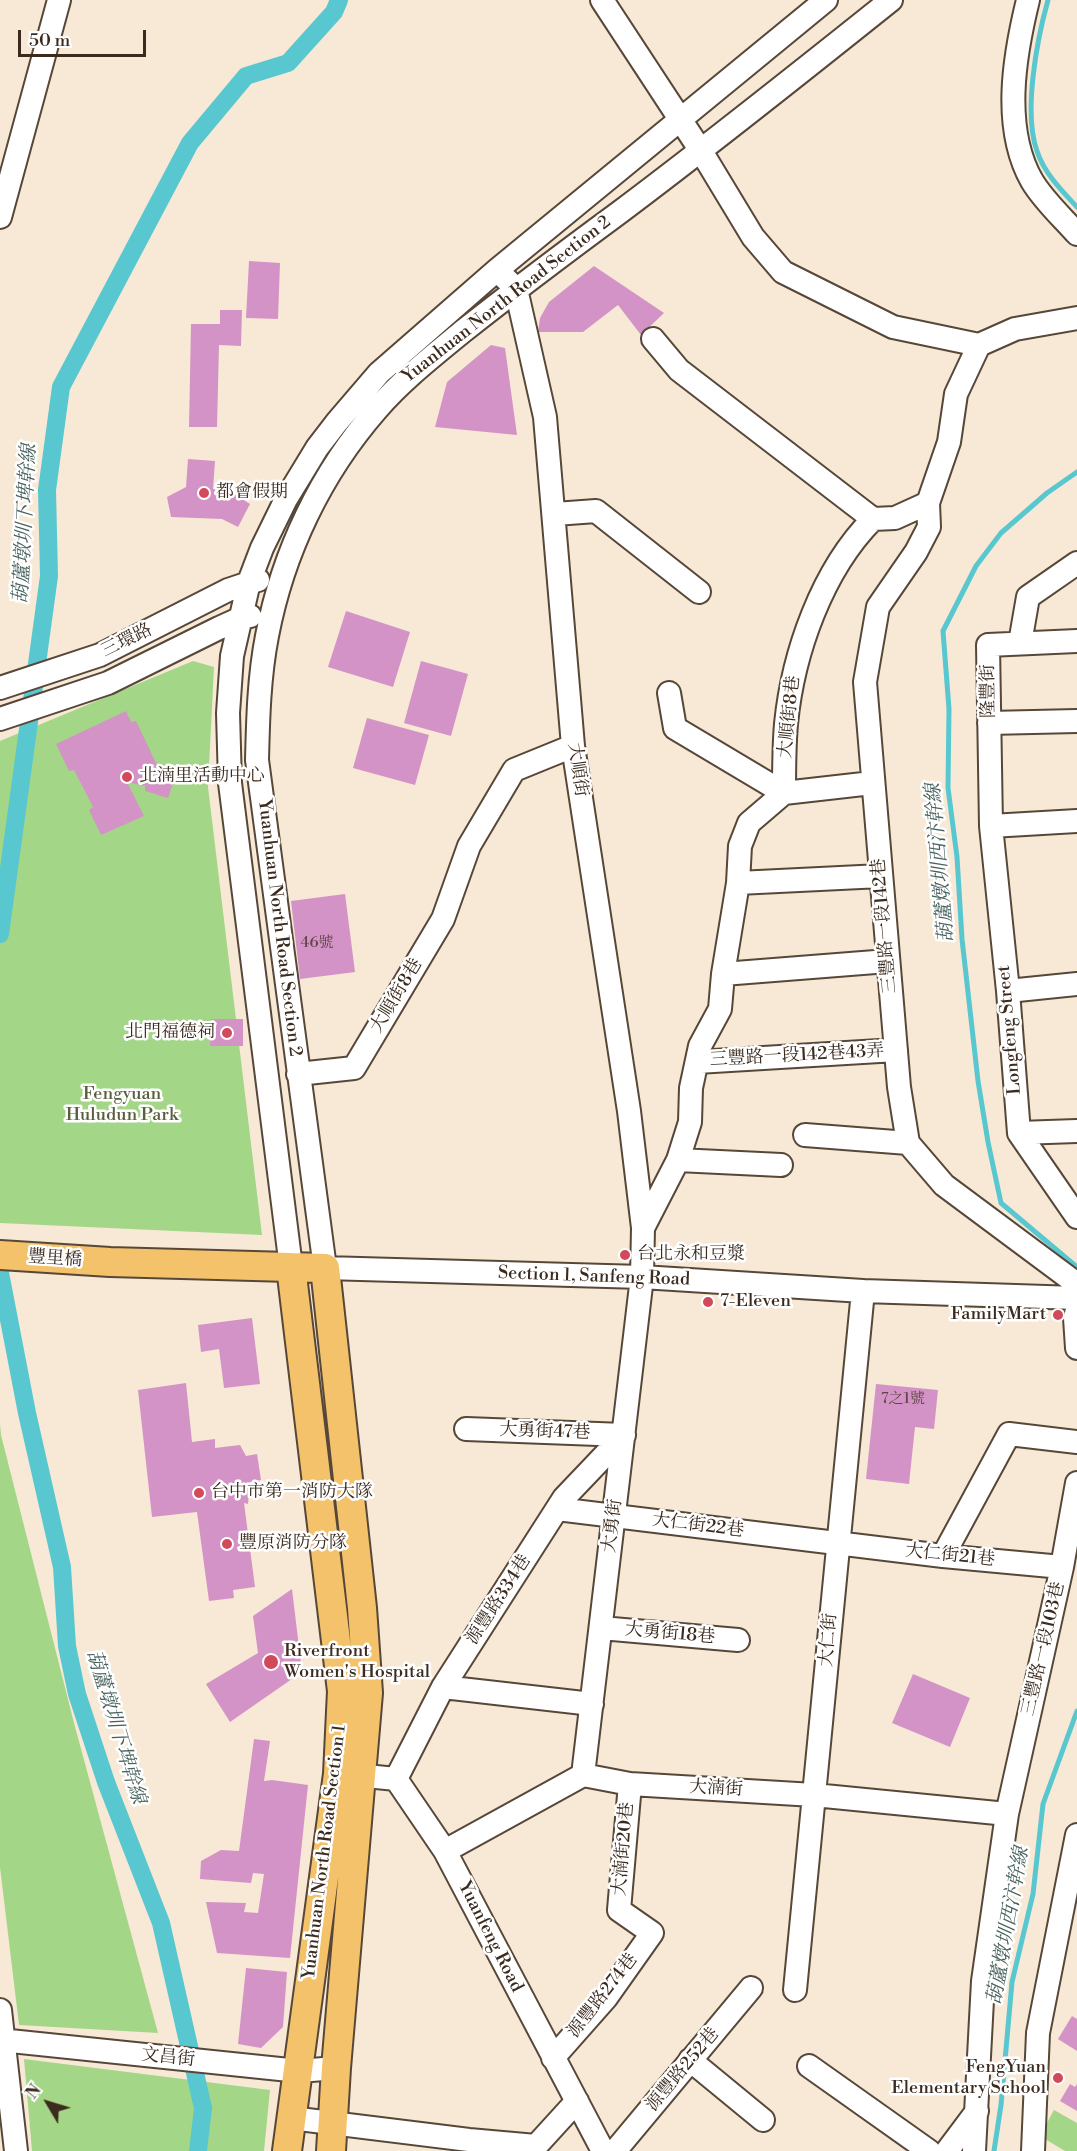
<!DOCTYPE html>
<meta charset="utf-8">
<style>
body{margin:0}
#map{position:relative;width:1077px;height:2151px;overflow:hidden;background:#f7e9d5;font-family:"Libre Bodoni",serif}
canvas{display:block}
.north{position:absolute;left:18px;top:2073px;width:60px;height:60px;-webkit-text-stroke:4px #fff;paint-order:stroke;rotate:308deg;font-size:16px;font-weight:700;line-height:24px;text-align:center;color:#3b2a1e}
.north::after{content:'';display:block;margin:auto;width:21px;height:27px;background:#3b2a1e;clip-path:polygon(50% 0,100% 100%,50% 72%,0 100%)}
.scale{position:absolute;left:18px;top:30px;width:128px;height:27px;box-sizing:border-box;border:3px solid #3b2a1e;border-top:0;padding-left:8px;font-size:18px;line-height:21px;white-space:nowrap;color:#3b2a1e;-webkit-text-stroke:4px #fff;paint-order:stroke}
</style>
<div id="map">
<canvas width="1077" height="2151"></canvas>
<div class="north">N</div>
<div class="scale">50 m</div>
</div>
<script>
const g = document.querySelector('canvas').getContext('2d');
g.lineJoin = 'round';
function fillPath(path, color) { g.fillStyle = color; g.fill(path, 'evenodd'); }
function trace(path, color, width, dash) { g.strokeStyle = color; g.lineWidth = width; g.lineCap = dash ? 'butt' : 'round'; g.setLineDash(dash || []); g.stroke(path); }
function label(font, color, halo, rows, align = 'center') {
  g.font = font + ' "Libre Bodoni","Noto Serif TC",serif'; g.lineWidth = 5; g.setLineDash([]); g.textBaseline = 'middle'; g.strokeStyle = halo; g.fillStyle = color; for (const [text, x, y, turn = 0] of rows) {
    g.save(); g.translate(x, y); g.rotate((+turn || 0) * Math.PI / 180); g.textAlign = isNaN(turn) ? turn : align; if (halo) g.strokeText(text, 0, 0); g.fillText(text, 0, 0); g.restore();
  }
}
fillPath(new Path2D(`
 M193 661 214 667 208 787 262 1235 0 1223V741Z
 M0 1424 1 1435 74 1723 158 2033 19 2025 0 1867Z
 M24 2059 270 2090 264 2151H32Z
 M1054 2110 1077 2123V2151H1065L1040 2136Z`), '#a3d787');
trace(new Path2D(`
 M1048 0C1037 39 1023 113 1037 151 1044 173 1062 191 1077 207
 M1077 472 1047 493 1001 533 976 566 943 631 949 709 948 788 957 857 962 939 978 1081 988 1142 1001 1203 1077 1267
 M994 2151 1001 2105 1012 1982 1033 1894 1043 1804 1077 1711`), '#59c7cf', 5);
trace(new Path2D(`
 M0 934 49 576 47 490 61 387 190 143 246 76 288 63 334 12 339 0
 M0 1273 27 1413 62 1567 67 1646 77 1694 106 1782 161 1923 203 2108 198 2151`), '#59c7cf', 18);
fillPath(new Path2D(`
 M249 261 280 263 278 319 246 318Z
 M594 266 664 313 641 335 618 305 583 332H538L540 318 549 302Z
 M220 310H242L241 346 219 345 217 427H189L191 324H220Z
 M491 345 505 348 517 435 435 427 447 382Z
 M188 459 215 461 213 489H226L250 504 238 527 222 519 171 517 167 497 186 487Z
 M346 611 410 632 393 687 328 667Z
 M421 661 468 674 451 736 404 723Z
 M126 711 131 722 136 721 157 765 177 772 168 798 145 791V786L127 782 144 816 101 835 89 810 93 807 74 770 69 771 56 744Z
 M367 718 429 735 415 785 353 768Z
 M345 894 355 972 300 979 291 901Z
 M211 1019H243V1046H210Z
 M252 1318 260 1384 224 1388 219 1349 201 1352 198 1325Z
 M186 1383 192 1442 215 1439V1448L240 1445 246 1456 257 1454 261 1480 250 1482 248 1504 244 1503 255 1587 233 1590 234 1598 209 1601 197 1512 152 1517 138 1390Z
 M876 1384 938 1390 934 1429 915 1427 909 1484 866 1479Z
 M292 1589 302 1672 230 1722 206 1684 258 1653 253 1616Z
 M913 1674 970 1698 950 1747 892 1723Z
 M254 1739 270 1741 264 1781 272 1780 308 1785 290 1958 217 1953 206 1902 246 1903 244 1912 258 1913 264 1874 253 1873 251 1883 200 1879 201 1861 221 1850 239 1851Z
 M246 1968 287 1972 283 2027 261 2048 238 2044Z
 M1072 2016 1077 2019V2051L1058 2039Z
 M1070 2084 1075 2087 1077 2084V2111L1060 2101Z`), '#d493c6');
const minor = new Path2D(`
 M602 0 701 151 753 237 783 272 893 327 979 345
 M891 0C801 72 712 143 620 212 567 251 514 291 462 332 433 356 402 380 377 409 321 473 283 552 267 636 259 677 258 719 257 760L325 1268 642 1277 863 1291 1077 1298
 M1028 0C1014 57 1002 128 1032 181 1044 201 1062 217 1077 234
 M0 217 59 0
 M497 270 516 289 545 417 573 746 629 1111 643 1228 642 1277 583 1775
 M653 339 679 370 873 519
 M928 503 929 527 916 552 878 607 865 682 899 1087 908 1143 944 1185 1077 1284
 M555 514 596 511 699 592
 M1077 641 988 645 991 826 1008 991 1019 1133 1077 1217
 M1020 643 1028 597 1077 563
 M0 688 100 655 228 590 258 580
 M669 693 675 728 784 793 872 783
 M0 719 108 683 219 628 241 618 250 616
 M989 723 1077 721
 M991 826 1077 821
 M738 883 881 876
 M723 974 888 961
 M1008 991 1077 984
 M697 1062 896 1050
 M298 1074 354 1068 443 919 469 846 514 770 573 746
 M1019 1133 1077 1131
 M805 1135 908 1143
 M678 1160 781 1165
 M643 1228 678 1160 690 1122 691 1088 700 1046 720 1009 723 974 738 883 740 846 749 823 784 793C784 770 784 747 786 724 793 653 822 570 873 519L895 518 928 503 949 442 956 394 979 345 1015 329 1077 318
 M291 1267 230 783 228 713 232 656 249 582 262 548 286 499 317 448 337 422 379 373 497 270 826 0
 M1077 1310 1075 1318 1077 1348
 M466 1429 624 1435
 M557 1509 943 1556 1062 1567
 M943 1556 1009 1434 1077 1442
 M601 1628 738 1640
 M443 1687 592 1704
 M346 1774 396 1779 445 1851 603 2151
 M396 1779 443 1687 564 1498 624 1435
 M445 1851 583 1775 630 1784 814 1795 1007 1814
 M795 1990 863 1291
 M0 2010 16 2151
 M0 2040 299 2071 336 2068
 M553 2058 606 1998 652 1933 619 1910 630 1784
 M690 2060 763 2120
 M809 2066 929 2151
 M291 2118 469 2140 536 2146 577 2101
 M615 2151 751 1988
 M947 2151 977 2111
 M974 2151 983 1981 1007 1814 1062 1567 1077 1483
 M1033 2151 1038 2033 1077 1835`);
const major = new Path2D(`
 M0 1255 110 1262 325 1268 362 1608 368 1693 336 2068 331 2151
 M287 2151 338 1774 342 1691 291 1267`);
trace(minor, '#574739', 26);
trace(major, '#574739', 32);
trace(minor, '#fff', 22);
trace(major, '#f4c26a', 28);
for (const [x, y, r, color] of [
 [204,493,6,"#d1495b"],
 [127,777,6,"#d1495b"],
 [227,1033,6,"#d1495b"],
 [625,1255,6,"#d1495b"],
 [708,1302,6,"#d1495b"],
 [1058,1315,6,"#d1495b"],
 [199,1493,6,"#d1495b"],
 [227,1544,6,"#d1495b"],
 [271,1662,8,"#d1495b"],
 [1058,2078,6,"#d1495b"]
]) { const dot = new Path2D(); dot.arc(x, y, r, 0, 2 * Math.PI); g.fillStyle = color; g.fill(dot); trace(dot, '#fff', 2); }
label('15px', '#614448', null, [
 ["46號",317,943],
 ["7之1號",903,1399]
]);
label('18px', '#3b2a1e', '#fff', [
 ["Yuanhuan North Road Section 2",507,300,-38],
 ["三環路",127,641,-26],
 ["隆豐街",989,691,-91],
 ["大順街8巷",790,717,-84],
 ["大順街",577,770,82],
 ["三豐路一段142巷",885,926,-95],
 ["Yuanhuan North Road Section 2",279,928,83],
 ["大順街8巷",397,996,-59],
 ["Longfeng Street",1010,1030,-95],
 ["三豐路一段142巷43弄",797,1056,-3],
 ["豐里橋",55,1259,4],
 ["Section 1, Sanfeng Road",594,1277,2],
 ["大勇街47巷",545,1432,2],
 ["大勇街",613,1526,-83],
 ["大仁街22巷",698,1526,7],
 ["大仁街21巷",950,1556,6],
 ["源豐路334巷",499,1600,-57],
 ["大勇街18巷",670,1634,5],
 ["大仁街",829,1640,-85],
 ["三豐路一段103巷",1044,1649,-77],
 ["大湳街",716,1789,3],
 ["大湳街20巷",624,1849,-85],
 ["Yuanhuan North Road Section 1",325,1852,-83],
 ["Yuanfeng Road",490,1937,63],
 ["源豐路274巷",603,1996,-52],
 ["文昌街",168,2058,6],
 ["源豐路252巷",683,2070,-50]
]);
label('18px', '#3b2a1e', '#fff', [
 ["都會假期",216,493],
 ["北湳里活動中心",139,777],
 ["北門福德祠",215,1033,"right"],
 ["台北永和豆漿",637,1255],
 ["7-Eleven",720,1302],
 ["FamilyMart",1046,1315,"right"],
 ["台中市第一消防大隊",211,1493],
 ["豐原消防分隊",239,1544],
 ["Riverfront",284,1652],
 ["Women's Hospital",284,1673],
 ["FengYuan",1046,2068,"right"],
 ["Elementary School",1046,2089,"right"]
], 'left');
label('18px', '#5a5e3e', '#fff', [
 ["Fengyuan",122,1095],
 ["Huludun Park",122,1116]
]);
label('italic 20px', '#46615c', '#fff', [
 ["葫蘆墩圳下埤幹線",26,524,-87],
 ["葫蘆燉圳西汴幹線",941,863,-95],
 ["葫蘆墩圳下埤幹線",115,1727,73],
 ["葫蘆燉圳西汴幹線",1009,1926,-80]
]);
</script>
